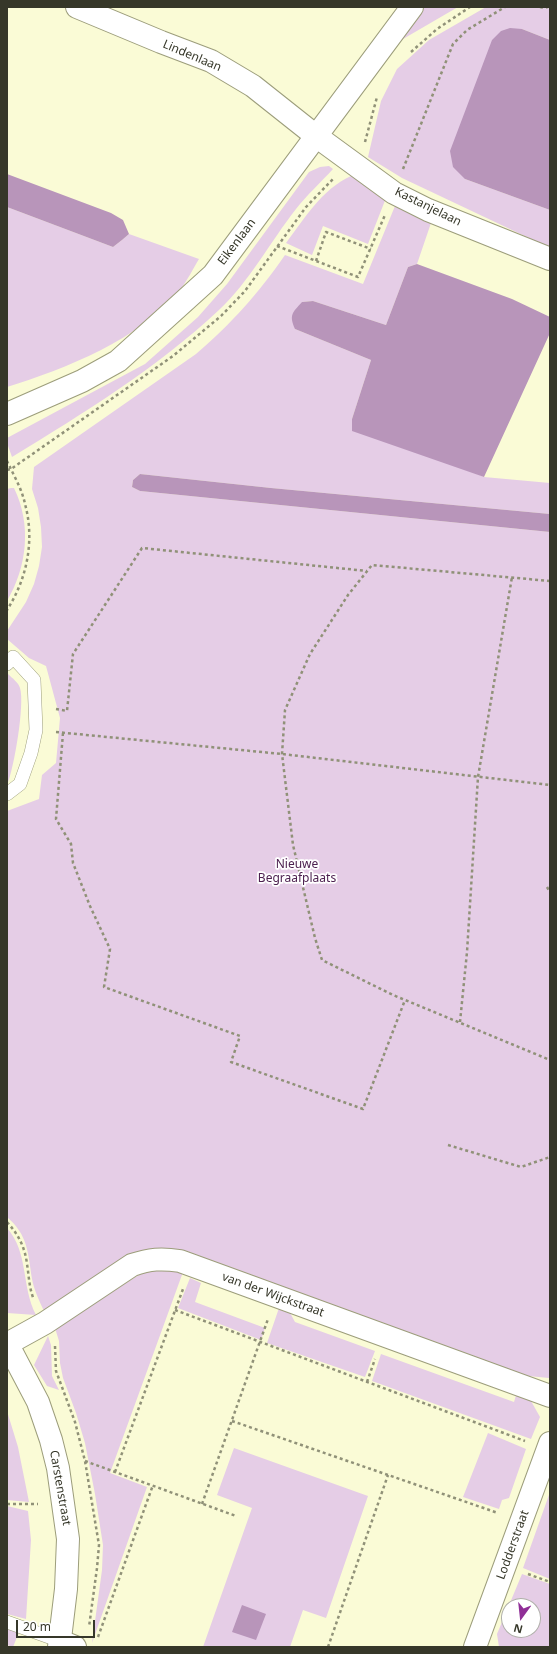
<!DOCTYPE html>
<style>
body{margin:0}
#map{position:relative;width:557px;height:1654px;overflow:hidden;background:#fafbd6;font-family:"Noto Sans",sans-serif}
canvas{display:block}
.frame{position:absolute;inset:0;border:8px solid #363729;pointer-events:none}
.north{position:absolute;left:501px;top:1598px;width:40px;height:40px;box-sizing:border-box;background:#fff;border:1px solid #afafa9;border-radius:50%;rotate:195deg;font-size:11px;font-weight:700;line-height:16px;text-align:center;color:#363729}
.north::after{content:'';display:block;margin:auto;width:14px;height:18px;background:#902f97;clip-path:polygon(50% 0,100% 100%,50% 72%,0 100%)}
.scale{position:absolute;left:16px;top:1620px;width:79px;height:18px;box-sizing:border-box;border:2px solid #363729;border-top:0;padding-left:5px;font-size:12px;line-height:14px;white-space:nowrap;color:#363729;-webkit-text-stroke:3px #fff;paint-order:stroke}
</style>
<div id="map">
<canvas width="557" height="1654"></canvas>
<div class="frame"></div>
<div class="north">N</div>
<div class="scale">20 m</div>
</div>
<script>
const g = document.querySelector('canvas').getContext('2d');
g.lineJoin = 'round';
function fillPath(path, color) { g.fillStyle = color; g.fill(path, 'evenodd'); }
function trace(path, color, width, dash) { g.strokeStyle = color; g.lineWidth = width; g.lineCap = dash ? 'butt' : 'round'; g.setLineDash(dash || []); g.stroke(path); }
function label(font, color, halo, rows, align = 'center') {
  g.font = font + ' "Noto Sans",sans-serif'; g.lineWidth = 3.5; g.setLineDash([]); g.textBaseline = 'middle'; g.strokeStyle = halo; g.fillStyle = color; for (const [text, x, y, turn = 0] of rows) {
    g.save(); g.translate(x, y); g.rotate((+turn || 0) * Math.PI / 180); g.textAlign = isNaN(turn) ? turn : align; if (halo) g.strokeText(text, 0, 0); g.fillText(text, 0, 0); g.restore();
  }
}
fillPath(new Path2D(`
 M421 7H458L391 46Z
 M486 7H550V40L522 29 465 179 550 210V248L402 178 368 157 381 101 397 69 429 40Z
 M329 166 333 169C321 182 307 195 296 209 270 242 250 281 219 310 157 368 84 413 12 457L7 443V438L145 364 198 317 227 284 309 172 320 167Z
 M351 176H354L386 198 368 244 323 226 312 255 286 243C305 218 321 190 351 176Z
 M395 206 431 223 417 264 408 267 386 325 313 301 302 302 295 329 371 360 352 419 484 477 550 483V514L271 488 140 474 133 480 132 487 140 491 550 532V1377L549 1378 528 1376 411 1336 181 1252C166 1248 153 1248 138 1252L44 1311C39 1300 34 1290 32 1279 28 1253 28 1235 7 1217V811L39 799 42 775 56 763 60 718 46 666 29 658 7 639V631L26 602 34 584 39 566 42 547 41 527 38 508 32 489 34 467 196 354C232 323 258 294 285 255L363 284Z
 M7 207 113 247 122 240 129 234 199 259C193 269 187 281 180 290 141 339 65 369 7 387Z
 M11 488H14C32 525 27 567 7 601V489Z
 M8 674C12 678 19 683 20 688 25 704 14 769 7 785V675Z
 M7 1228C29 1253 21 1286 36 1315L7 1313Z
 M157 1270 183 1272 110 1473 147 1487 92 1643 102 1570 103 1545 95 1494 85 1443 76 1413 63 1378 60 1363 59 1341 55 1328 137 1276 147 1271Z
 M190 1278 201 1283 195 1302 265 1328 261 1340 178 1308Z
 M279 1308 289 1311 295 1322 375 1351 365 1377 267 1343Z
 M48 1336 51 1345 52 1376 59 1390 47 1386 34 1365Z
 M381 1354 514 1402 517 1392 531 1401 540 1417 531 1439 372 1381Z
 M7 1411 18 1447 29 1502 7 1500Z
 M488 1433 526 1449 509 1498 502 1500 499 1509 463 1497Z
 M234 1448 368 1496 326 1618 303 1610 290 1647H203L252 1508 217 1495Z
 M550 1492V1579L523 1568Z
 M7 1506 28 1511 31 1540 26 1619 7 1614Z
 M522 1574 550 1584V1647H499L497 1634ZM509 1606H533V1630H509Z
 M7 1628 19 1632 13 1647 7 1645Z`), '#e5cde6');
fillPath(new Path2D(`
 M510 28 522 29 550 40V210L465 179 453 167 450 151 492 40 501 31Z
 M7 174 111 213 123 220 129 234 122 240 113 247 7 207Z
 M417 264 512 299 550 317V333L484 477 352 431V419L371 360 295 329C289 315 292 313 302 302L313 301 386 325 408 267Z
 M140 474 271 488 550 514V532L140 491 132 487 133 480Z
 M242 1605 266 1614 256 1640 232 1632Z`), '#b895ba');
const lane = new Path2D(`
 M7 664 13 657 34 680 36 730 31 753 20 784 7 794
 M7 1622 60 1641`);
const street = new Path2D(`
 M77 7 161 42 211 61 253 86 316 136 394 193 428 210 550 259
 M7 1344 45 1323 132 1265C150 1259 161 1258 180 1261L550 1396
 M60 1641 75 1647
 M475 1647 550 1443`);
const secondary = new Path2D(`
 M7 414 82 381 118 361 213 275 412 7
 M7 1343 38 1402 51 1440 58 1468 68 1539 66 1589 59 1647`);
trace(lane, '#9c9d7b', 14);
trace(street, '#9c9d7b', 24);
trace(secondary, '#9c9d7b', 24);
trace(new Path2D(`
 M540 7 544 8 548 7
 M411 52 437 29 470 7
 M365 142 377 97
 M403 169 453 44 467 30 505 7
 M277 246 358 277 385 215
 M316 261 326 232 371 249
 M7 461C13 474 22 489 25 504 35 540 27 579 7 610
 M7 470 11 469 173 356 221 316 245 291 306 207 333 179
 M550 581 372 565 348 595 310 654 285 710 282 754 293 845 315 938 322 960 393 995 550 1060
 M56 709 67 711 73 654 142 548 367 571
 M56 732 282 754 550 785
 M63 733 56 819 71 844 73 863 90 906 110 949 104 987 240 1036 231 1062 363 1109 405 1000
 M547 887 550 892
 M460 1022 467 952 478 777 512 577
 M448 1145 521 1167 550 1157
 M7 1222C18 1234 25 1247 27 1264 29 1276 29 1288 34 1300
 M175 1310 525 1441
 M55 1346 56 1371 75 1422 85 1461 99 1545 97 1568 89 1627
 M367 1382 375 1359
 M232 1421 498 1513
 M85 1461 236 1516
 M115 1472 183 1289
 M7 1504H38
 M202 1504 268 1319
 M528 1574 550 1582
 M98 1637 153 1485
 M328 1647 388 1475`), '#909178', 2.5, [3, 3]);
trace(lane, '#fff', 13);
trace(street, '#fff', 22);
trace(secondary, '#fff', 22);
label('12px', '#363729', '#fff', [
 ["Lindenlaan",192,56,23],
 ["Kastanjelaan",428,207,26],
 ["Eikenlaan",237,242,-53],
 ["van der Wijckstraat",273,1295,20],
 ["Carstenstraat",60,1488,80],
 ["Lodderstraat",513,1545,-70]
]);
label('12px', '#4d2150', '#fff', [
 ["Nieuwe",297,865],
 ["Begraafplaats",297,879]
]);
</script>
